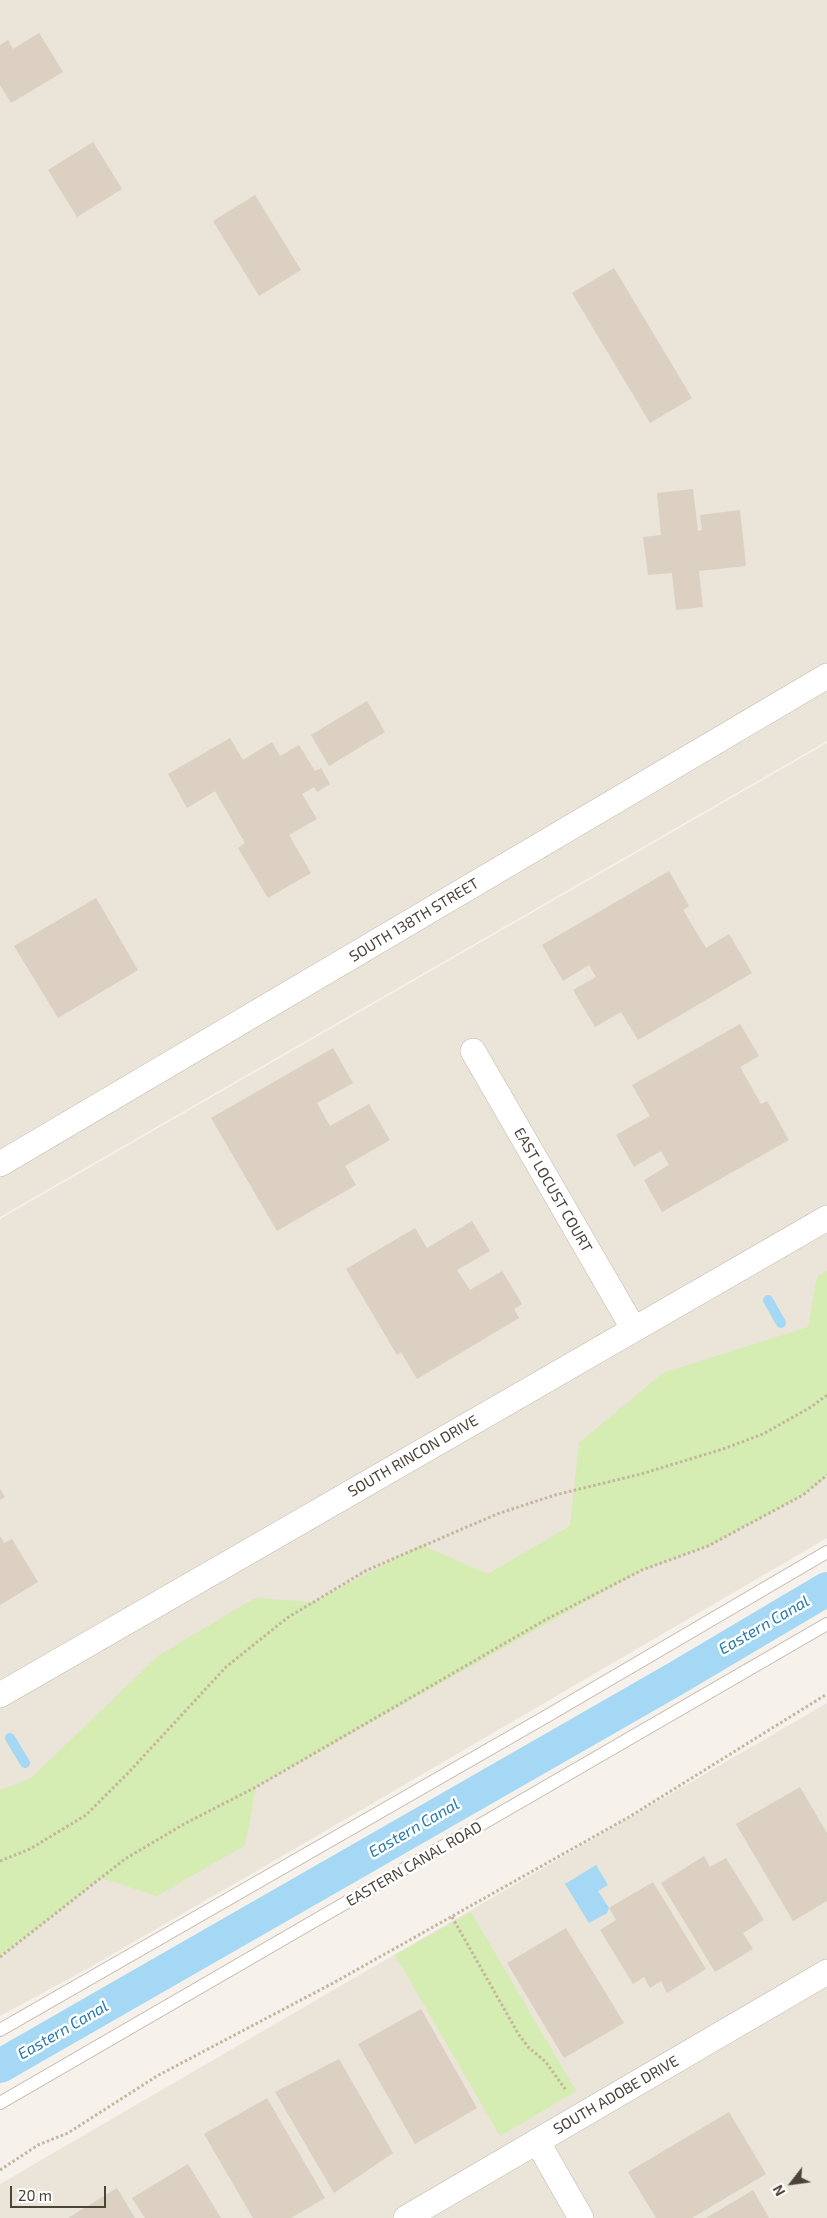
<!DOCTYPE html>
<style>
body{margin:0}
#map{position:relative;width:827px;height:2218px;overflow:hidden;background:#f6f2eb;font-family:"Exo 2",sans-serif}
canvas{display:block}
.north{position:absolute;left:767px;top:2158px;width:50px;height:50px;-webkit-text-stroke:4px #fff;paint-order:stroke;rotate:240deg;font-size:14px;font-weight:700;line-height:20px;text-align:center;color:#4b4238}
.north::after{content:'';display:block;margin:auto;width:18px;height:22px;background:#4b4238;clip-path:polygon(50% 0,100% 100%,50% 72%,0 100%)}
.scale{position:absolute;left:10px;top:2186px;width:96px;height:22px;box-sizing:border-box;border:2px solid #4b4238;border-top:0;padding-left:6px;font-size:15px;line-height:18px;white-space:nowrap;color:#4b4238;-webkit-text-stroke:4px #fff;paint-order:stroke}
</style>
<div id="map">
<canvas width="827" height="2218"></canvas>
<div class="north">N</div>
<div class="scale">20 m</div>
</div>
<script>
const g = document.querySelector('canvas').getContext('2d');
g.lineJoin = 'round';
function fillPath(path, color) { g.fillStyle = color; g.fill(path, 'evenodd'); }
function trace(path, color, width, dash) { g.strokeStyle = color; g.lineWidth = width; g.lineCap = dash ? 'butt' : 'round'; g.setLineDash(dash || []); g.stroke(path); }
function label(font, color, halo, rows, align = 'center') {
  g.font = font + ' "Exo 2",sans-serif'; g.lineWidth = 5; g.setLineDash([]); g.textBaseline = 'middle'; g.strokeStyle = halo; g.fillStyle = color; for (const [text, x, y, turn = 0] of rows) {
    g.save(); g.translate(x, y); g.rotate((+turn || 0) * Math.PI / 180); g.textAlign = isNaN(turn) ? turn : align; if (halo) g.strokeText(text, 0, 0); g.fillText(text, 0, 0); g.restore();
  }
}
fillPath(new Path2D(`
 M0 0H827V741L0 1217Z
 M827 743V1538L277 1859 87 1969 0 2016V1219Z
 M827 1703V2218H0V2184Z`), '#eae4d9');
fillPath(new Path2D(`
 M827 1271V1477L803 1495 708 1546 642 1570 256 1787 245 1845 157 1896 101 1878 0 1956V1790L30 1779 158 1656 255 1598 314 1602 421 1545 488 1574 570 1526 579 1443 663 1373 808 1327 817 1277Z
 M471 1912 576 2091 500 2136 395 1955Z`), '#d5ecb2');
fillPath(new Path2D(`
 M596 1865 608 1885 598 1891 609 1908 607 1913 589 1923 565 1884Z`), '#a5d8f5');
trace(new Path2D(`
 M768 1300 781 1323
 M10 1738 25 1763`), '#a5d8f5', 10);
trace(new Path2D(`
 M0 2066 675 1679 827 1589`), '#a5d8f5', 34);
fillPath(new Path2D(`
 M39 33 63 72 11 103 0 85V45L8 40 13 49Z
 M93 142 122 189 77 217 48 170Z
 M255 195 301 270 259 296 213 221Z
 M614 268 692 398 650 423 572 293Z
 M693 489 698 531 702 530 700 515 740 510 746 566 699 571 703 607 676 610 672 573 648 575 643 537 661 535 657 493Z
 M367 701 385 732 329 766 311 735Z
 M230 738 243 760 272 742 280 756 299 745 315 771 321 768 330 784 317 792 314 787 302 794 317 819 289 835 311 873 268 898 238 848 245 843 215 791 187 808 168 774Z
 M669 871 689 906 683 910 706 948 729 934 752 973 638 1040 621 1012 595 1027 573 990 596 977 589 965 563 981 542 945Z
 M96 898 138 970 58 1018 14 946Z
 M740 1024 759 1056 740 1067 761 1104 767 1101 789 1140 662 1212 644 1180 669 1165 661 1151 634 1167 616 1135 650 1116 632 1085Z
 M333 1048 353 1083 317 1103 330 1126 369 1104 390 1140 345 1166 356 1185 277 1231 211 1118Z
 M472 1221 490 1251 457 1270 470 1290 502 1271 522 1304 514 1309 519 1318 417 1379 401 1352 397 1355 346 1269 415 1228 427 1248Z
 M0 1489 5 1497 0 1500Z
 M0 1536 4 1543 12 1539 38 1582 0 1605Z
 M800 1787 827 1833V1901L793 1921 736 1824Z
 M704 1856 710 1867 726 1858 764 1920 743 1933 753 1949 715 1972 661 1883Z
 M653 1882 706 1969 667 1993 661 1981 650 1988 644 1977 633 1984 600 1930 616 1920 609 1908Z
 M566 1928 624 2023 564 2058 507 1963Z
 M421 2009 477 2108 415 2144 358 2044Z
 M339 2059 393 2153 334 2193 275 2092Z
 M267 2098 325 2198 291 2218H253L204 2134Z
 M729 2112 766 2174 692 2218H656L628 2172Z
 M188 2164 221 2218H145L132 2198Z
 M117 2188 135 2218H68Z
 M753 2190 769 2218H706Z`), '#dbd0c2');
const lane = new Path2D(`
 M0 2030 547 1716 827 1552
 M0 2103 827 1624`);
const street = new Path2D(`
 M473 1051 633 1328
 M0 1164 827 676
 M0 1695 827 1218
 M537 2141 581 2218
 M406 2218 827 1972`);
trace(lane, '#c2b9ac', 14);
trace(street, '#c2b9ac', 26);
trace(new Path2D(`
 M0 1861 30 1849 86 1815 128 1773 226 1667 287 1618 367 1570 497 1514 555 1495 641 1474 723 1449 763 1434 811 1407 827 1395
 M452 1917 519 2035 529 2048 545 2061 566 2090
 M0 1957 125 1859 184 1824 256 1787 545 1620 642 1570 708 1546 803 1495 827 1475
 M0 2170 38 2145 68 2133 157 2076 335 1982 629 1817 827 1694`), '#c5b59d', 3, [2.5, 2.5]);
trace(lane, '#fff', 12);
trace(street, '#fff', 25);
label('15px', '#4b4238', '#fff', [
 ["SOUTH 138TH STREET",414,920,-31],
 ["EAST LOCUST COURT",553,1190,60],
 ["SOUTH RINCON DRIVE",413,1456,-30],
 ["EASTERN CANAL ROAD",414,1864,-30],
 ["SOUTH ADOBE DRIVE",616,2095,-30]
]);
label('italic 16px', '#277bad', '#fff', [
 ["Eastern Canal",764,1625,-30],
 ["Eastern Canal",414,1828,-30],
 ["Eastern Canal",63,2030,-30]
]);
</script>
